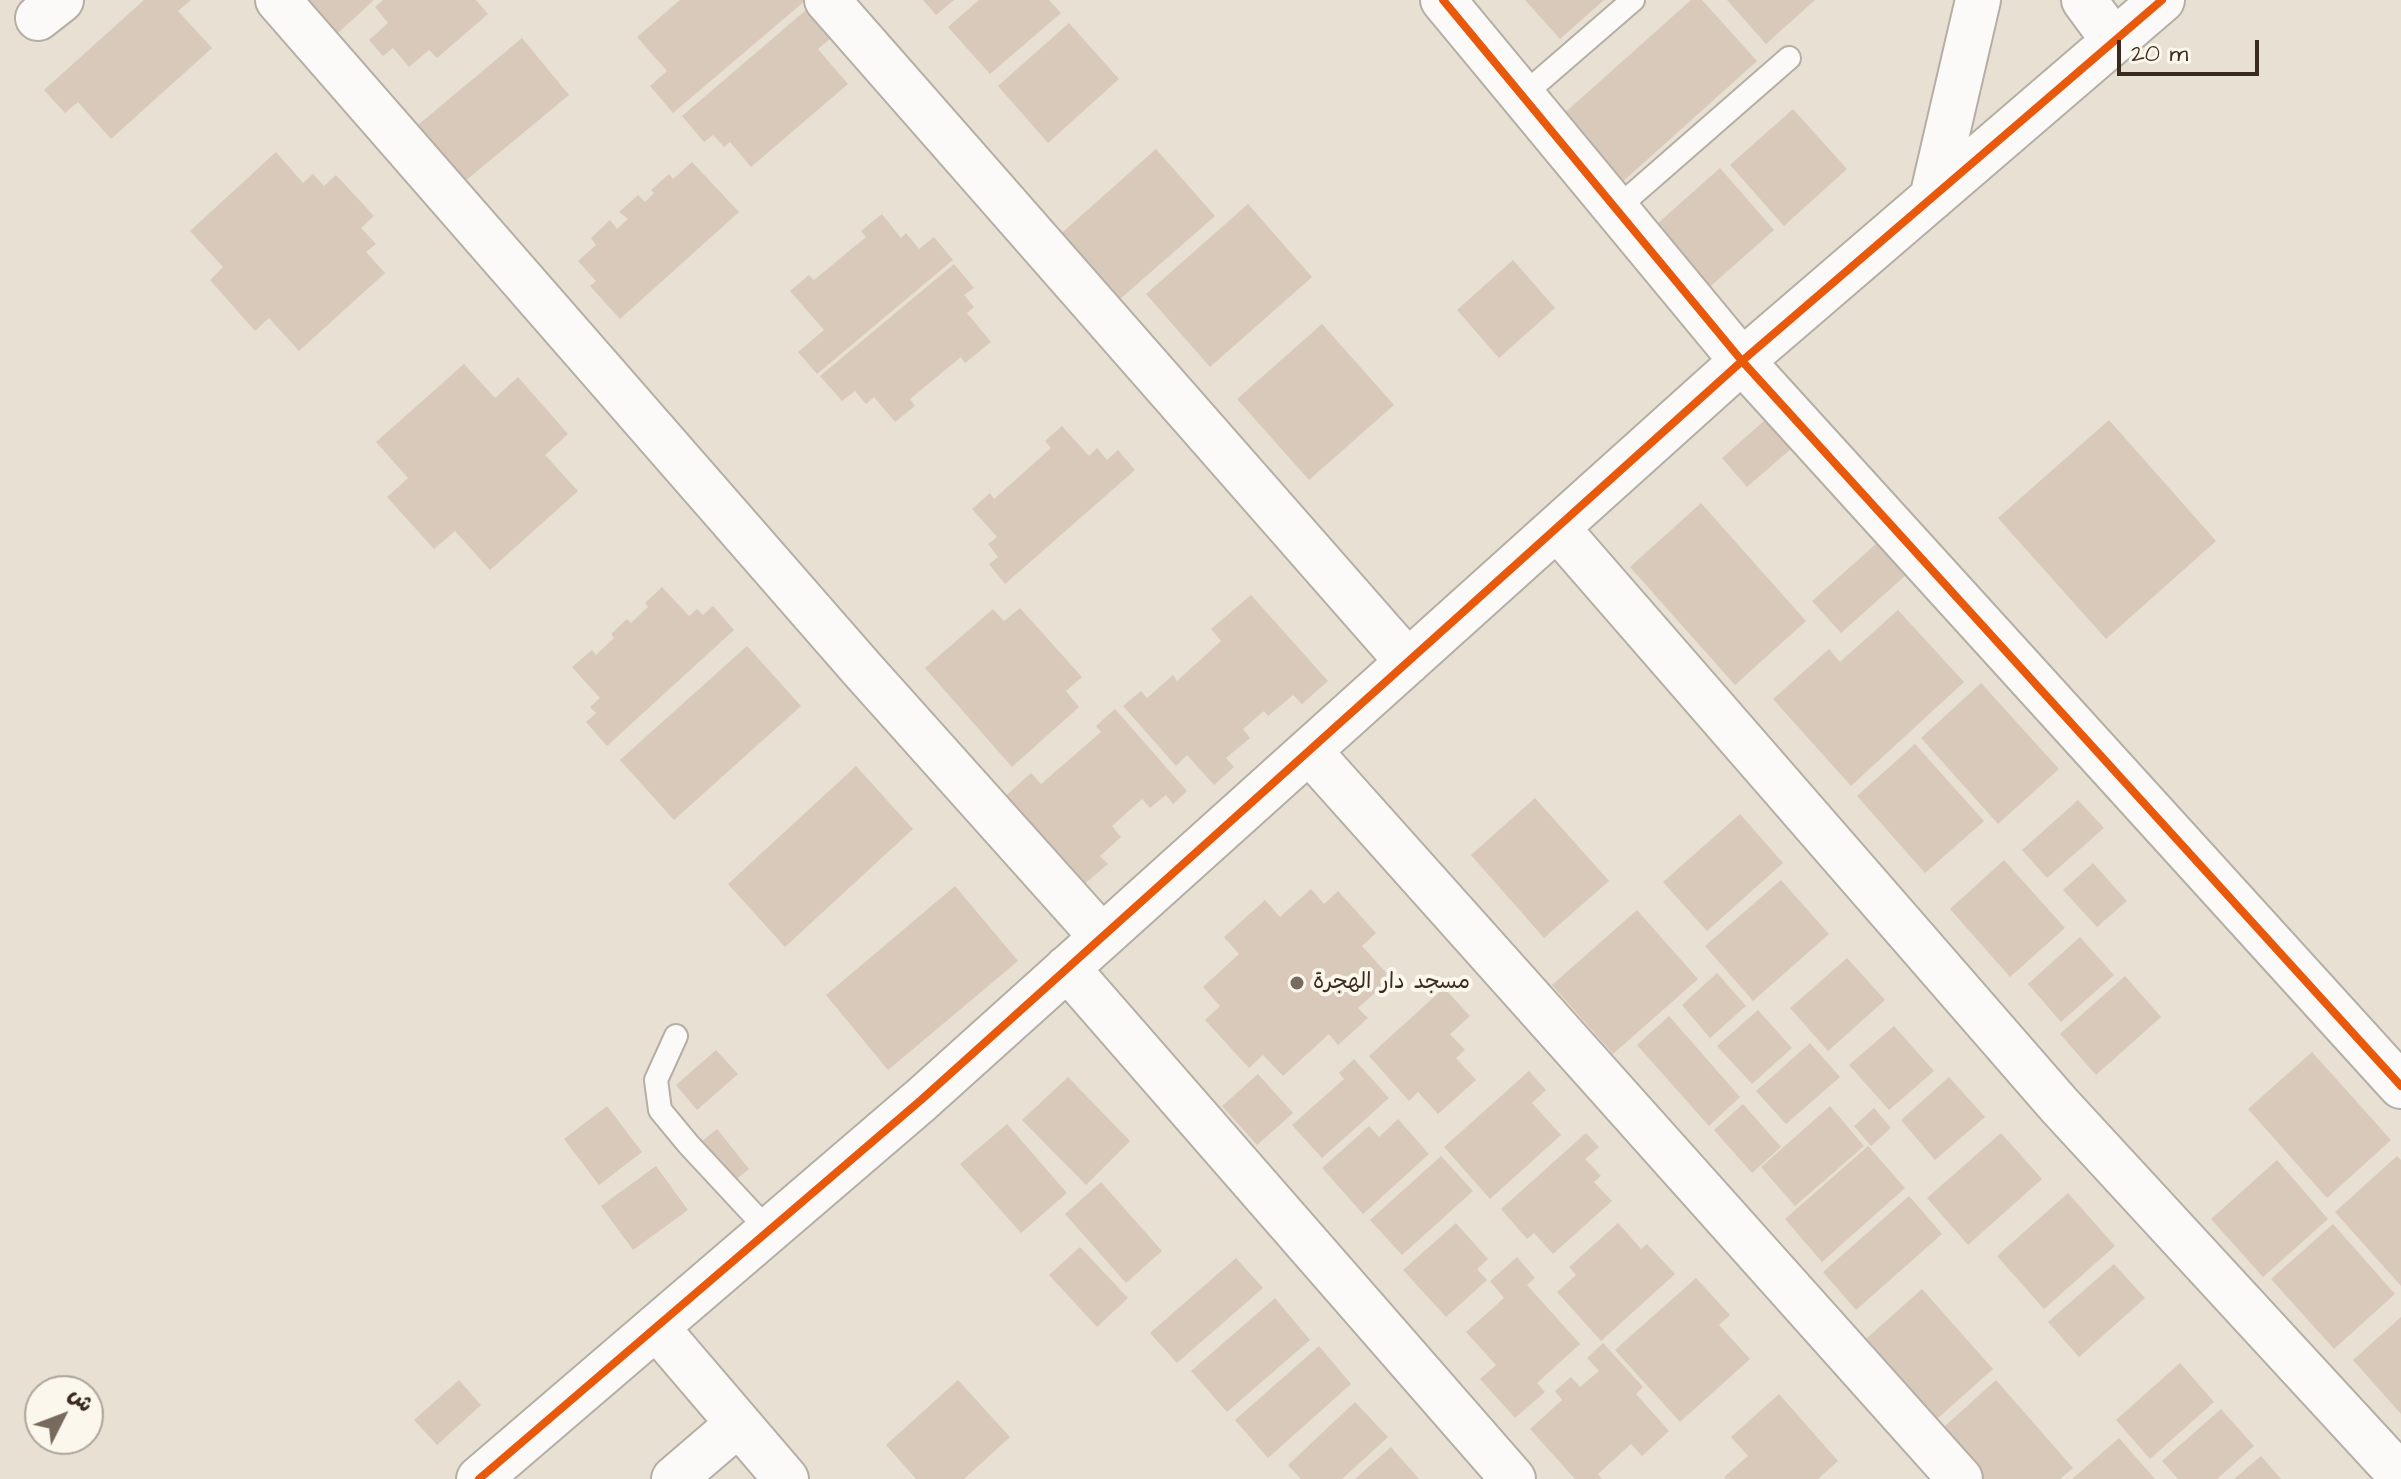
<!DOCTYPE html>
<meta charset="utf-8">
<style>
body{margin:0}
#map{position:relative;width:2401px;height:1479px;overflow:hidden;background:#e8e0d2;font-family:"Architects Daughter","Playpen Sans Arabic",sans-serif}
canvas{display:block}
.north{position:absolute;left:24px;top:1375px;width:80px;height:80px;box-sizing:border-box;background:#fbf7ec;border:2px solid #aea59a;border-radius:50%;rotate:48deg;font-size:22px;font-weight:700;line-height:32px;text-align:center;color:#3b2a1e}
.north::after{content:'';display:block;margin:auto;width:28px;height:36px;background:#786a5d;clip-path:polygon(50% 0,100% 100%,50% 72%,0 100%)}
.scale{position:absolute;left:2117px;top:40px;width:142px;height:36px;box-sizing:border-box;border:4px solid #3b2a1e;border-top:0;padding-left:10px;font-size:24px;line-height:28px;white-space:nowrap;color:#3b2a1e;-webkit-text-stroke:6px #fbf7ec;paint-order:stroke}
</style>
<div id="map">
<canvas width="2401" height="1479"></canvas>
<div class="north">ش</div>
<div class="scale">20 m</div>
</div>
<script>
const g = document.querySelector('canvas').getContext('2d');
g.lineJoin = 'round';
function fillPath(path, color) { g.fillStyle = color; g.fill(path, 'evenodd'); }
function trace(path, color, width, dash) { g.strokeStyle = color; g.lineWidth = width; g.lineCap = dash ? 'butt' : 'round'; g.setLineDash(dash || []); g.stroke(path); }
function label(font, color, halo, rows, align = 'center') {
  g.font = font + ' "Architects Daughter","Playpen Sans Arabic",sans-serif'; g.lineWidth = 8; g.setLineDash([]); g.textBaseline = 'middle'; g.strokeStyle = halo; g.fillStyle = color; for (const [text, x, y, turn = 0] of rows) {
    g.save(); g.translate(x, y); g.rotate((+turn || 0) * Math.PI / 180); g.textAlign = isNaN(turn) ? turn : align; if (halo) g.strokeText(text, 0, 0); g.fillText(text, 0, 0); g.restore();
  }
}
fillPath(new Path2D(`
 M144 0H191L178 11 212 48 111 139 78 102 65 113 44 90Z
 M286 0H374L326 44Z
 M383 0H476L488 14 437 58 429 50 409 67 393 48 383 56 369 40 388 23 375 7Z
 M680 0H806L673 113 650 86 667 71 637 37Z
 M923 0H954L936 15Z
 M979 0H1049L1061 13 990 74 948 27Z
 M1525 0H1604L1560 39Z
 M1691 0H1702L1757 61 1619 185 1559 118Z
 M1727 0H1815L1766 44Z
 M806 10 830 39 818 49 848 84 751 167 730 142 724 147 713 135 704 142 682 116Z
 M1069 23 1119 79 1048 143 998 86Z
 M522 38 569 95 453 191 406 135Z
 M1793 109 1847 169 1784 226 1730 165Z
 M1156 149 1215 216 1104 313 1046 247Z
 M276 152 303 183 313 174 324 186 336 175 374 216 361 228 376 244 366 252 385 273 299 351 269 318 255 331 210 280 223 267 190 231Z
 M692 162 739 212 620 319 590 286 596 281 578 261 596 245 591 238 610 220 617 229 628 219 619 212 638 195 645 202 654 193 651 190 669 174 673 179Z
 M1720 168 1774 230 1704 292 1649 231Z
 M1248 204 1312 277 1210 367 1146 294Z
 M882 214 901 238 906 233 919 249 934 237 953 260 817 374 798 352 824 330 790 291 809 275 814 280 866 237 861 231Z
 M1513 260 1555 308 1499 358 1457 310Z
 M954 264 974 288 964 295 974 307 967 313 991 342 965 363 961 357 910 399 915 406 895 422 874 397 866 404 855 391 842 401 820 376Z
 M1322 324 1394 405 1309 480 1237 399Z
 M464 364 495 398 518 377 568 434 545 455 578 491 490 570 455 531 434 549 387 497 408 478 376 442Z
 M1774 412 1799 442 1747 487 1722 458Z
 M2109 420 2216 541 2106 639 1998 518Z
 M1062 426 1089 456 1097 448 1107 460 1118 450 1135 470 1005 584 989 564 998 557 988 544 997 537 972 509 990 493 994 499 1051 448 1045 441Z
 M1701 503 1806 621 1735 685 1630 567Z
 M1877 543 1906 575 1841 633 1812 601Z
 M662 587 689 616 697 609 703 615 713 606 734 630 607 746 586 722 596 713 590 707 600 698 572 667 592 650 596 655 614 638 611 634 627 619 631 623 648 607 645 603Z
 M1251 595 1328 681 1302 704 1293 695 1268 716 1264 711 1243 729 1250 738 1226 758 1234 767 1214 785 1187 755 1176 766 1123 706 1141 691 1147 698 1173 675 1177 681 1221 641 1211 629Z
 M1020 608 1082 677 1066 691 1079 707 1012 767 925 668 993 609 1004 621Z
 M1898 610 1964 682 1851 786 1773 699 1829 649 1840 662Z
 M747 646 801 706 674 820 620 760Z
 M1981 683 2059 769 1998 824 1921 738Z
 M1115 709 1187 791 1173 804 1166 795 1150 808 1142 799 1112 826 1121 837 1100 856 1108 864 1082 886 999 802 1031 773 1041 784 1101 732 1096 726Z
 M1915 744 1984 821 1925 873 1857 796Z
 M856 766 913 829 785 947 728 884Z
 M1535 798 1609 881 1544 938 1471 855Z
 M2078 800 2104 828 2047 878 2022 850Z
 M1740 814 1783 863 1707 931 1663 882Z
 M2004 860 2065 928 2010 977 1950 909Z
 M2093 863 2127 901 2097 927 2063 890Z
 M1781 880 1829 934 1753 1001 1705 946Z
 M955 886 1018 961 888 1070 826 995Z
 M1311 889 1324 904 1338 891 1376 933 1362 946 1391 978 1358 1008 1368 1018 1338 1045 1329 1034 1283 1076 1263 1055 1249 1068 1205 1020 1220 1006 1203 987 1239 954 1224 937 1265 900 1280 917Z
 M1637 910 1698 979 1613 1054 1552 985Z
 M2080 937 2114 975 2061 1022 2028 984Z
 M1847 958 1885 1000 1828 1051 1790 1008Z
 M1717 973 1746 1006 1710 1038 1682 1005Z
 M2125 976 2161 1017 2096 1075 2060 1034Z
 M1444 988 1470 1016 1450 1034 1465 1050 1456 1058 1476 1080 1438 1114 1418 1092 1409 1101 1369 1056Z
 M1758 1010 1792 1048 1752 1084 1717 1046Z
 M1669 1016 1740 1097 1709 1126 1637 1045Z
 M1894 1026 1934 1071 1889 1110 1849 1065Z
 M1810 1043 1840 1077 1786 1124 1756 1091Z
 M716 1050 738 1074 697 1110 676 1085Z
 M2312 1052 2391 1140 2327 1198 2248 1109Z
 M1354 1059 1389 1098 1322 1158 1292 1125 1344 1079 1339 1073Z
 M1529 1071 1546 1090 1532 1103 1561 1135 1490 1199 1444 1147Z
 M1258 1074 1293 1113 1257 1145 1222 1106Z
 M1068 1077 1130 1141 1086 1185 1022 1120Z
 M1949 1077 1985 1117 1935 1160 1901 1120Z
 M1743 1104 1781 1147 1752 1173 1714 1130Z
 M607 1106 642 1152 599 1185 564 1139Z
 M1830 1106 1864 1146 1795 1206 1761 1167Z
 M1874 1108 1891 1128 1871 1146 1854 1126Z
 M1398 1119 1429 1154 1363 1214 1322 1168 1369 1126 1379 1137Z
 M1007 1124 1067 1193 1021 1233 960 1164Z
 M717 1129 749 1169 729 1185 697 1145Z
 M1586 1133 1599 1147 1585 1159 1601 1176 1594 1182 1612 1201 1553 1254 1534 1233 1527 1239 1501 1209Z
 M2001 1133 2042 1179 1968 1245 1927 1198Z
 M1868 1146 1905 1188 1822 1262 1785 1219Z
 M1441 1156 1473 1191 1402 1255 1370 1220Z
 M2397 1156 2401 1160V1286L2335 1212Z
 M2277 1160 2328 1219 2263 1277 2211 1219Z
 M656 1166 688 1210 633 1250 601 1206Z
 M1101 1182 1162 1251 1126 1283 1065 1214Z
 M2068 1193 2115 1246 2044 1309 1997 1256Z
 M1909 1196 1942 1234 1856 1310 1823 1272Z
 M1456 1223 1488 1259 1477 1269 1487 1280 1446 1317 1403 1270Z
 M1618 1223 1641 1249 1647 1244 1675 1274 1601 1341 1557 1292 1576 1275 1569 1267Z
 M2333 1224 2395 1294 2334 1349 2271 1279Z
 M1080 1247 1128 1298 1097 1327 1049 1275Z
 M1517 1257 1535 1278 1527 1285 1580 1344 1537 1383 1545 1392 1515 1418 1480 1379 1496 1365 1466 1332 1504 1298 1490 1281Z
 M1236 1258 1263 1288 1177 1363 1150 1333Z
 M2114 1264 2145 1298 2079 1357 2048 1322Z
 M1696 1278 1730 1315 1719 1325 1750 1359 1680 1422 1615 1350Z
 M1922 1289 1993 1369 1929 1426 1858 1346Z
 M1275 1298 1310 1340 1227 1412 1191 1371Z
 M2401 1317V1414L2353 1360Z
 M1603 1343 1643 1387 1636 1394 1669 1431 1642 1456 1631 1444 1598 1474 1602 1479H1575L1530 1429 1562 1400 1555 1391 1571 1377 1580 1387 1599 1371 1587 1358Z
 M1319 1346 1351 1384 1268 1458 1235 1420Z
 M2180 1363 2214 1402 2150 1459 2116 1420Z
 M459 1380 481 1405 437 1445 414 1420Z
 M958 1380 1010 1437 964 1479H916L886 1445Z
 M1996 1380 2073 1468 2060 1479H1974L1935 1435Z
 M1779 1394 1838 1461 1818 1479H1726L1724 1477 1748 1456 1731 1437Z
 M1355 1402 1388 1437 1342 1479H1301L1288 1465Z
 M2221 1409 2254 1446 2217 1479H2178L2162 1461Z
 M2119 1438 2155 1479H2072Z
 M1391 1447 1419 1479H1355Z
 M2261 1456 2281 1479H2234Z`), '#d8c9bb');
const lane = new Path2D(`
 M1522 96 1633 0
 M1616 209 1789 58
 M676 1036 656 1080 660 1110 689 1145 769 1231`);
const street = new Path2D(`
 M278 0 862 669 1102 937
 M827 0 1408 662
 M1443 0 1742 361 2401 1086
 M2084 0 2114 41
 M38 18 61 0
 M1932 198 1978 0
 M1557 528 2059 1105 2401 1476
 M1309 751 1960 1479
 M1067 968 1513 1479
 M656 1327 786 1479
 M479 1479 921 1100 1742 361 2162 0
 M674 1479 738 1424`);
trace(lane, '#b5aea4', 26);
trace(street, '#b5aea4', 48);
trace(lane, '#fcfaf8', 22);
trace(street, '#fcfaf8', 44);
trace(new Path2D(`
 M1443 0 1742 361 2401 1086
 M479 1479 921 1100 1742 361 2162 0`), '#e8590c', 8);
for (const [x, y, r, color] of [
 [1297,983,8,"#786a5d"]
]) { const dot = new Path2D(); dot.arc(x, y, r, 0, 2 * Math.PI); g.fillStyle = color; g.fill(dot); trace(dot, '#fbf7ec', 3); }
label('22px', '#3b2a1e', '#fbf7ec', [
 ["مسجد دار الهجرة",1313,983]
], 'left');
</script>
